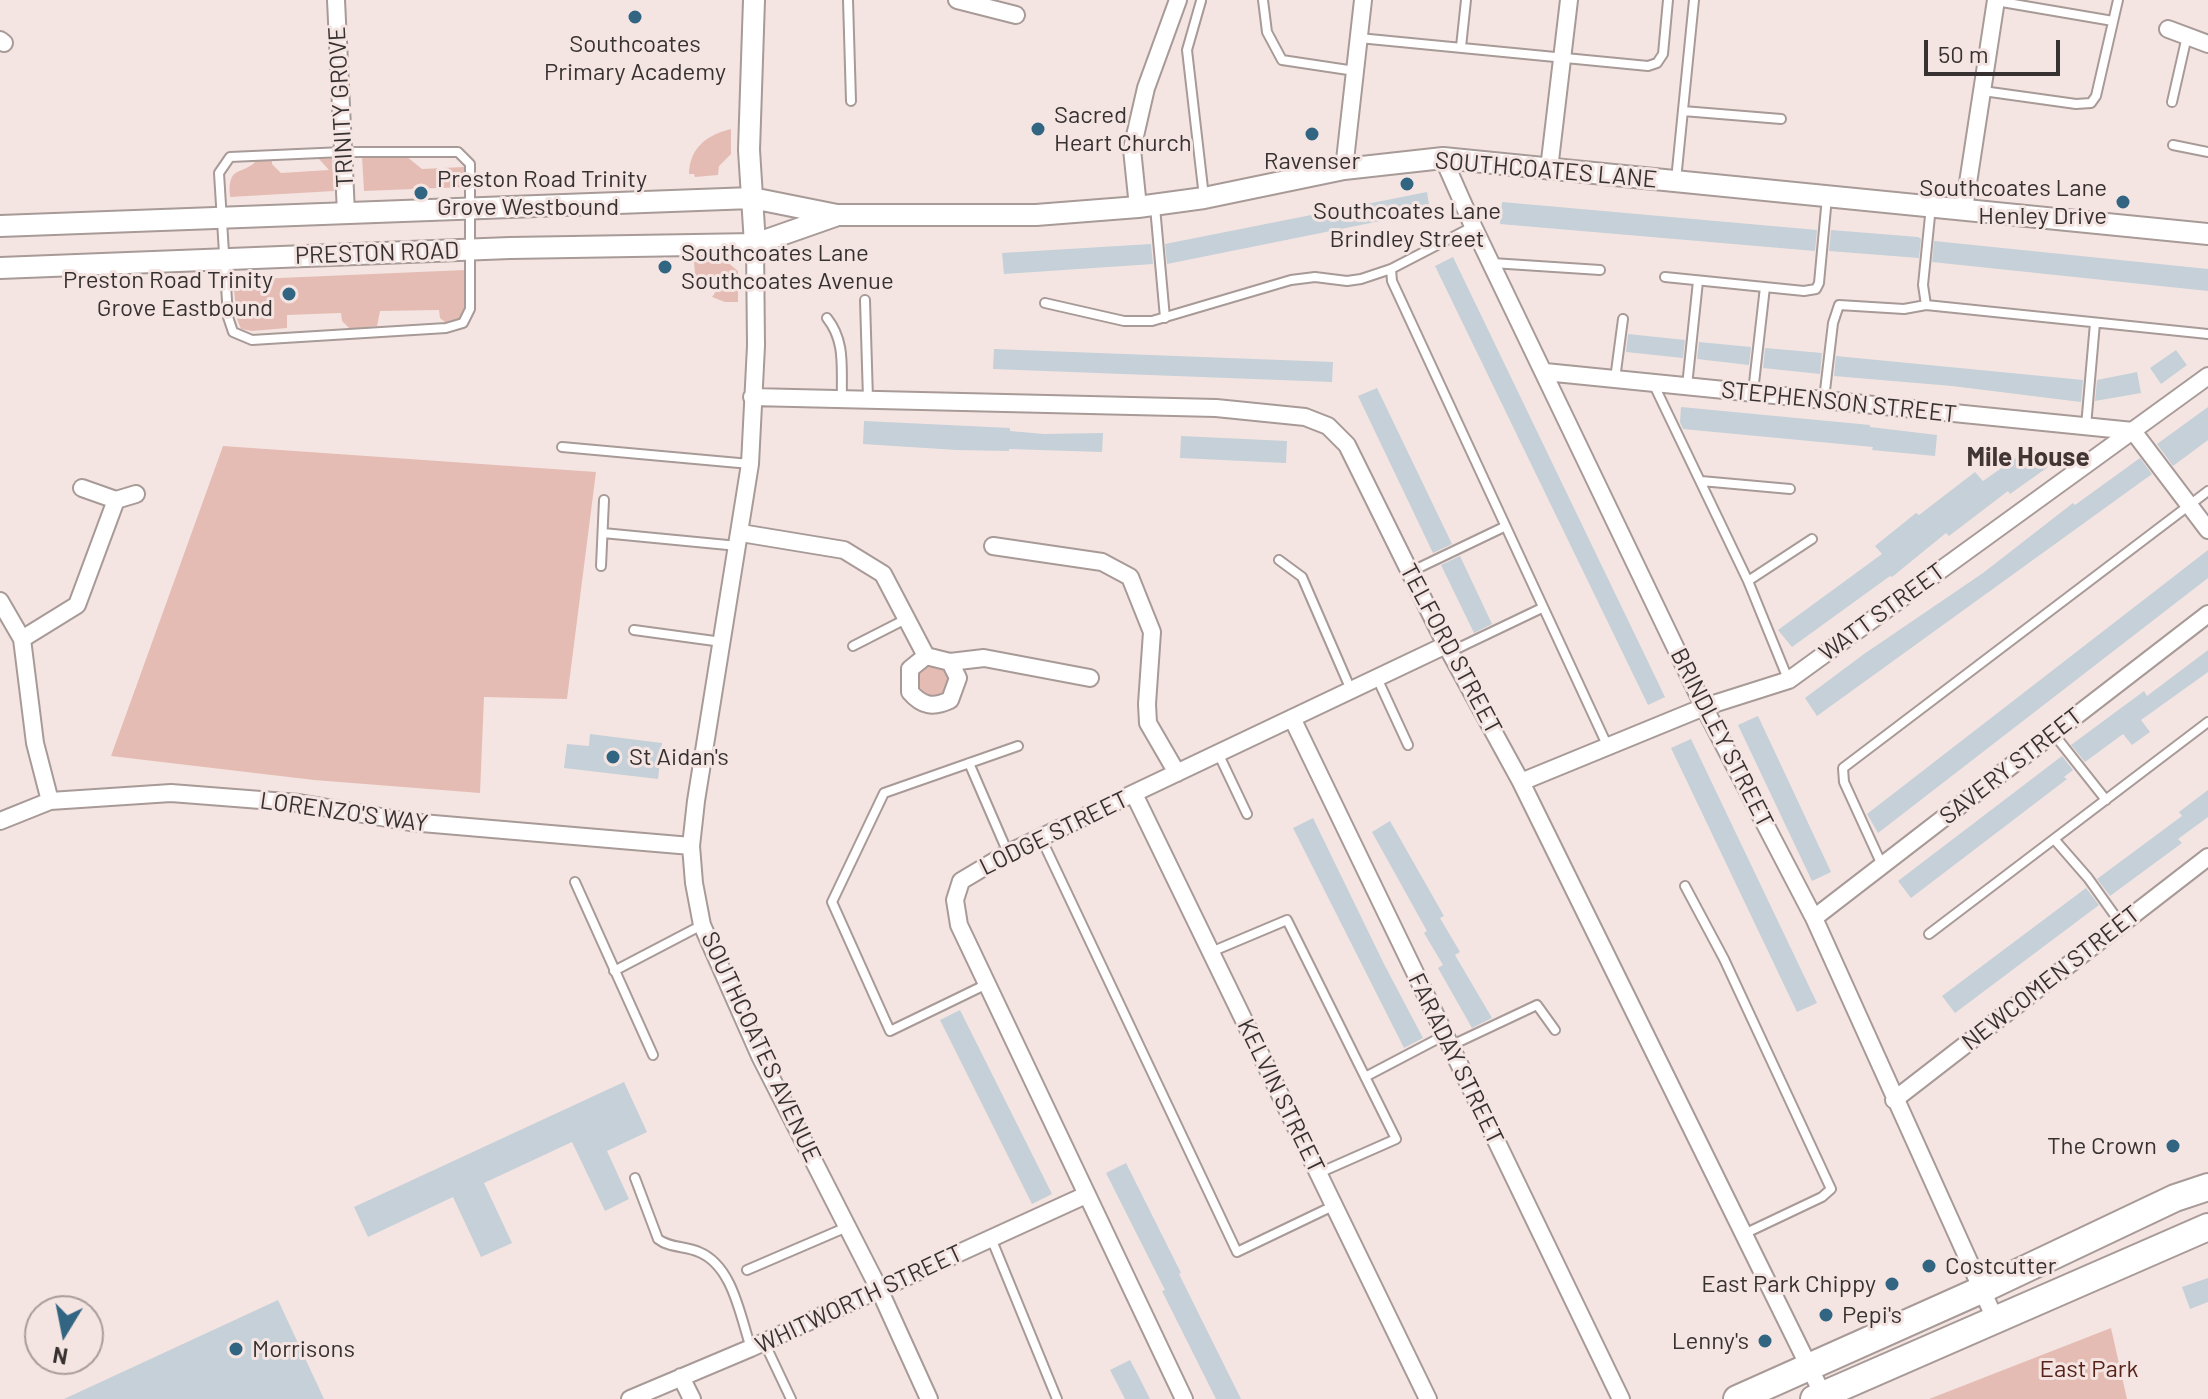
<!DOCTYPE html>
<style>
body{margin:0}
#map{position:relative;width:2208px;height:1399px;overflow:hidden;background:#f4e5e2;font-family:Barlow,sans-serif}
canvas{display:block}
.north{position:absolute;left:24px;top:1295px;width:80px;height:80px;box-sizing:border-box;background:#f4e5e2;border:2px solid #a89d9b;border-radius:50%;rotate:190deg;font-size:22px;font-weight:700;line-height:32px;text-align:center;color:#373231}
.north::after{content:'';display:block;margin:auto;width:28px;height:36px;background:#326582;clip-path:polygon(50% 0,100% 100%,50% 72%,0 100%)}
.scale{position:absolute;left:1924px;top:40px;width:136px;height:36px;box-sizing:border-box;border:4px solid #373231;border-top:0;padding-left:10px;font-size:24px;line-height:28px;white-space:nowrap;color:#373231;-webkit-text-stroke:6px #f4e5e2;paint-order:stroke}
</style>
<div id="map">
<canvas width="2208" height="1399"></canvas>
<div class="north">N</div>
<div class="scale">50 m</div>
</div>
<script>
const g = document.querySelector('canvas').getContext('2d');
g.lineJoin = 'round';
function fillPath(path, color) { g.fillStyle = color; g.fill(path, 'evenodd'); }
function trace(path, color, width, dash) { g.strokeStyle = color; g.lineWidth = width; g.lineCap = dash ? 'butt' : 'round'; g.setLineDash(dash || []); g.stroke(path); }
function label(font, color, halo, rows, align = 'center') {
  g.font = font + ' Barlow,sans-serif'; g.lineWidth = 6; g.setLineDash([]); g.textBaseline = 'middle'; g.strokeStyle = halo; g.fillStyle = color; for (const [text, x, y, turn = 0] of rows) {
    g.save(); g.translate(x, y); g.rotate((+turn || 0) * Math.PI / 180); g.textAlign = isNaN(turn) ? turn : align; if (halo) g.strokeText(text, 0, 0); g.fillText(text, 0, 0); g.restore();
  }
}
fillPath(new Path2D(`
 M731 129V154L719 166 718 175 695 177 694 174H689C690 147 707 135 731 129Z
 M362 156H406L422 169 464 167 465 187 364 191Z
 M272 158V164L281 173 329 170 319 159 332 158 334 191 230 197C227 163 243 177 258 159Z
 M726 261 738 271V302H725L712 297 717 290 707 280 700 285 695 274 694 262Z
 M465 270 466 306 460 320 446 323 440 318 439 310 380 311 377 326 350 329 342 321 341 313 287 315V328L252 331 241 329 237 319 233 280Z
 M223 446 596 472 567 699 484 697 480 793 314 780 111 756Z
 M918 680a16 16 0 1 1 32 0a16 16 0 1 1-32 0Z
 M2111 1328 2127 1399H1929Z`), '#e5bcb4');
fillPath(new Path2D(`
 M1427 192 1430 211 1167 264 1165 244Z
 M1502 202 1817 230 1815 251 1500 224Z
 M1831 230 1918 237 1921 239 1919 258 1829 251Z
 M1934 241 2208 269V291L1932 262Z
 M1151 244 1153 264 1004 274 1002 253Z
 M1453 257 1665 697 1648 705 1435 266Z
 M1628 334 1685 340 1683 358 1626 352Z
 M1699 342 1751 347 1749 365 1697 359Z
 M1765 348 1822 353 1820 374 1763 368Z
 M994 349 1333 362 1332 382 993 369Z
 M2176 350 2187 365 2161 384 2150 368Z
 M1836 356 2083 380 2081 402 1952 386 1834 376Z
 M2137 372 2141 393 2095 401 2097 380Z
 M1377 388 1452 544 1433 553 1358 396Z
 M1681 407 1870 425V427L1937 435 1935 456 1872 450 1873 447 1683 429 1680 422Z
 M2208 407V440L2173 466 2157 444Z
 M864 421 1010 428V431L1044 434 1103 433 1102 452 1009 449V451L957 450 863 444Z
 M1181 436 1287 441 1286 463 1180 458Z
 M2033 446 2048 467 2010 494 2008 491 1949 536 1946 533 1892 577 1890 576 1792 647 1778 630 1882 554 1875 546 1916 513 1919 515 1975 472 1983 481Z
 M2140 458 2152 474 1817 716 1805 698 1864 654 1983 573 2073 503 2075 505Z
 M2208 550V578L1878 833 1867 814Z
 M1460 556 1492 624 1474 633 1441 565Z
 M2208 650V672L2141 720 2150 732 2132 745 2123 734 2085 762 2071 745 2144 691 2147 696Z
 M1758 716 1831 872 1812 881 1738 725Z
 M590 734 662 743 658 779 564 768 567 744 589 746Z
 M1691 739 1817 1003 1797 1012 1671 748Z
 M2062 756 2073 770 2064 777 2067 779 1911 898 1898 881Z
 M2208 790V817L2178 839 2182 843 2110 896 2097 879 2182 816 2179 812Z
 M1313 818 1384 964 1423 1038 1404 1048 1293 828Z
 M1390 821 1444 916 1440 918 1460 952 1455 955 1492 1018 1472 1028 1438 968 1443 965 1424 933 1427 931 1372 832Z
 M2086 888 2099 905 1955 1013 1942 996Z
 M960 1010 1052 1194 1032 1204 940 1020Z
 M624 1082 647 1132 607 1151 629 1199 605 1211 572 1142 484 1183 512 1243 481 1257 453 1197 368 1237 354 1207Z
 M1126 1163 1181 1273 1179 1274 1241 1399H1216L1162 1291 1165 1290 1106 1173Z
 M2208 1278V1302L2190 1309 2182 1287Z
 M278 1300 324 1399H64Z
 M1130 1360 1139 1377 1150 1399H1125L1110 1370Z`), '#c5d0d8');
const service = new Path2D(`
 M848 0 851 101
 M1263 0 1267 32 1282 60 1355 71
 M1201 1 1187 50 1204 197
 M1996 1 2113 21
 M1359 38 1648 66 1657 63 1663 54 1668 0
 M1461 47 1466 0
 M1983 91 2076 104 2091 103 2096 96 2118 0
 M2172 102 2187 36
 M1683 111 1781 119
 M2173 145 2208 152
 M343 152H458L470 164V309L463 323 446 328 252 340 233 332 228 317 219 173 230 157Z
 M1676 180 1694 0
 M1931 206 1923 285 1926 305 2208 334
 M1155 207 1165 318
 M1492 263 1600 270
 M1391 269 1392 281 1608 747
 M1665 277 1804 291 1816 289 1819 283 1827 197
 M865 300 868 399
 M1045 303 1124 321H1152L1291 280 1315 277 1347 281 1361 279 1391 269 1472 227
 M827 318C846 342 841 368 842 399
 M1615 379 1623 319
 M1653 383 1748 581 1788 679
 M1687 386 1698 281
 M1753 392 1765 287
 M1824 399 1833 323 1839 305 1904 309 1926 305
 M2086 426 2095 323
 M562 447 750 464
 M1701 481 1790 489
 M603 533 738 546
 M1279 560 1302 577 1351 690
 M601 566 604 500
 M1410 572 1504 527
 M1748 581 1812 539
 M634 630 722 642
 M853 646 906 619
 M1450 652 1542 608
 M1377 678 1408 745
 M2053 733 2106 800
 M1218 753 1247 814
 M969 763 1008 853
 M1041 838 1237 1252 1333 1206
 M2054 839 2088 878 2121 924
 M1882 865 1844 782 1843 768 2208 491
 M575 882 653 1055
 M1685 886 1724 959 1831 1189 1822 1197 1744 1234
 M1929 934 2208 722
 M1211 952 1287 920 1396 1139 1319 1173
 M614 971 702 925
 M987 984 890 1031 832 902 884 793 1018 746
 M1450 1046 1537 1005 1555 1030
 M1365 1077 1445 1035
 M635 1178 658 1239C669 1248 686 1246 699 1252 733 1266 740 1316 751 1348
 M991 1238 1057 1399
 M747 1270 847 1227
 M764 1342 791 1399`);
const minor = new Path2D(`
 M336 0 346 213
 M957 0 1016 15
 M2168 29 2208 44
 M0 40 4 43
 M1443 158 1473 226 1704 707 1814 918 1996 1321
 M1344 169 1363 0
 M1549 169 1569 0
 M1138 207 1132 149 1146 88 1178 0
 M1964 209 1996 0
 M755 244 756 346 750 464 696 801 691 846 694 883 702 925 760 1056 879 1289 929 1399
 M1545 372 2133 431 2208 530
 M752 397 1216 408 1305 417 1328 426 1347 445 1446 645 1521 782 1823 1395
 M82 488 116 500 136 494
 M741 533 844 550 883 574 926 656 950 662 984 658 1090 678
 M993 546 1102 562 1130 577 1152 632 1147 704 1148 723 1177 773
 M0 601 22 639 35 743 50 801
 M22 639 77 605 116 500
 M926 656 910 669V692C922 706 933 708 950 700L958 678 950 662
 M1292 718 1621 1399
 M1521 782 1704 707 1789 680 2208 376
 M1134 794 1428 1399
 M0 821 50 801 171 793 299 803 410 822 691 846
 M1814 918 2208 614
 M1894 1100 2208 857
 M681 1377 692 1399
 M630 1399 751 1348 1086 1195
 M1184 1399 959 925 955 900 961 881 1008 853 1446 645`);
const tertiary = new Path2D(`
 M754 0 749 150 755 244
 M0 226 752 198 837 215H1036L1138 207 1204 198 1344 169 1443 158 2208 234
 M0 268 510 248 755 244 835 216`);
const trunk = new Path2D(`
 M1737 1399 1981 1290 2175 1198 2208 1187
 M1814 1399 2208 1227`);
trace(service, '#a79a97', 12);
trace(minor, '#a79a97', 20);
trace(tertiary, '#a79a97', 24);
trace(trunk, '#a79a97', 30);
trace(service, '#fff', 8);
trace(minor, '#fff', 16);
trace(tertiary, '#fff', 20);
trace(trunk, '#fff', 26);
for (const [x, y, r, color] of [
 [635,17,8,"#326582"],
 [1038,129,8,"#326582"],
 [1312,134,8,"#326582"],
 [1407,184,8,"#326582"],
 [421,193,8,"#326582"],
 [2123,202,8,"#326582"],
 [665,267,8,"#326582"],
 [289,294,8,"#326582"],
 [613,757,8,"#326582"],
 [2173,1146,8,"#326582"],
 [1929,1266,8,"#326582"],
 [1892,1284,8,"#326582"],
 [1826,1315,8,"#326582"],
 [1765,1341,8,"#326582"],
 [236,1349,8,"#326582"]
]) { const dot = new Path2D(); dot.arc(x, y, r, 0, 2 * Math.PI); g.fillStyle = color; g.fill(dot); trace(dot, '#f4e5e2', 3); }
label('24px', '#373231', '#f4e5e2', [
 ["Southcoates",635,44,"center"],
 ["Primary Academy",635,72,"center"],
 ["Sacred",1054,115],
 ["Heart Church",1054,143],
 ["Ravenser",1312,161,"center"],
 ["Preston Road Trinity",437,179],
 ["Grove Westbound",437,207],
 ["Southcoates Lane",2107,188,"right"],
 ["Henley Drive",2107,216,"right"],
 ["Southcoates Lane",1407,211,"center"],
 ["Brindley Street",1407,239,"center"],
 ["Southcoates Lane",681,253],
 ["Southcoates Avenue",681,281],
 ["Preston Road Trinity",273,280,"right"],
 ["Grove Eastbound",273,308,"right"],
 ["St Aidan's",629,757],
 ["The Crown",2157,1146,"right"],
 ["Costcutter",1945,1266],
 ["East Park Chippy",1876,1284,"right"],
 ["Pepi's",1842,1315],
 ["Lenny's",1749,1341,"right"],
 ["Morrisons",252,1349]
], 'left');
label('24px', '#373231', '#f4e5e2', [
 ["TRINITY GROVE",341,107,-93],
 ["SOUTHCOATES LANE",1546,170,5],
 ["PRESTON ROAD",377,253,-2],
 ["STEPHENSON STREET",1839,402,6],
 ["WATT STREET",1882,612,-36],
 ["TELFORD STREET",1451,649,62],
 ["BRINDLEY STREET",1722,738,63],
 ["SAVERY STREET",2011,766,-38],
 ["LORENZO'S WAY",344,812,8],
 ["LODGE STREET",1054,833,-26],
 ["NEWCOMEN STREET",2051,978,-38],
 ["SOUTHCOATES AVENUE",761,1047,65],
 ["FARADAY STREET",1456,1059,64],
 ["KELVIN STREET",1281,1096,64],
 ["WHITWORTH STREET",859,1299,-25]
]);
label('24px', '#562219', '#f4e5e2', [
 ["East Park",2089,1369]
]);
label('bold 26px', '#423634', '#f4e5e2', [
 ["Mile House",2028,457]
]);
</script>
